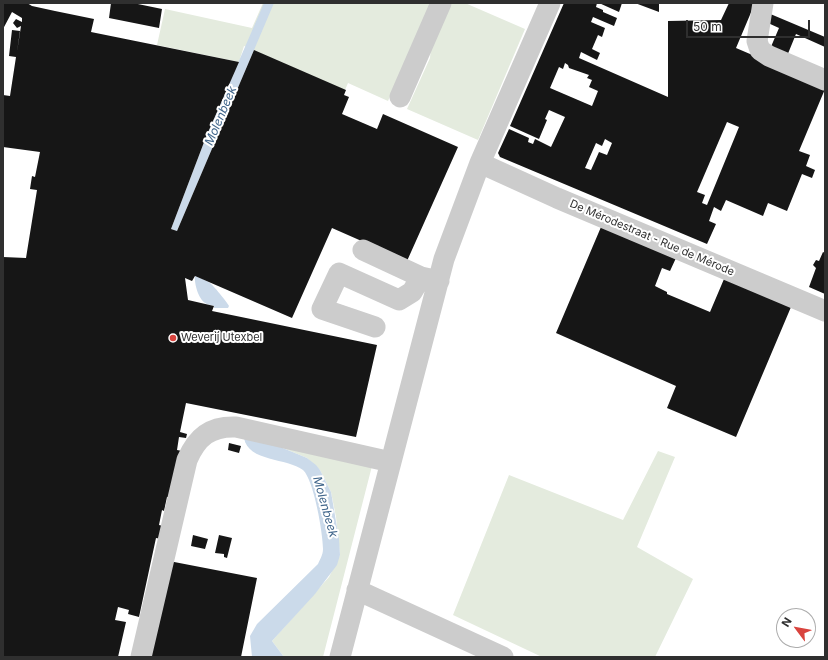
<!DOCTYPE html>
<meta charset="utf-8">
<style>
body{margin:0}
#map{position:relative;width:828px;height:660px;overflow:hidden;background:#fff;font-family:Inter,sans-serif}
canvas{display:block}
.frame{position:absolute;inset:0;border:4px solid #2f2f2f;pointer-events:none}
.north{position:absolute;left:776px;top:608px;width:40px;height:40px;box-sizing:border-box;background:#fff;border:1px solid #acacac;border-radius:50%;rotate:302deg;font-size:11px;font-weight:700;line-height:16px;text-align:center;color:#2f2f2f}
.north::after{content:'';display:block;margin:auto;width:14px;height:18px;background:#d9443e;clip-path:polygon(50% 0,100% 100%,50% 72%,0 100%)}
.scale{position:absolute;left:686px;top:20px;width:124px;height:18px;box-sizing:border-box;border:2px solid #2f2f2f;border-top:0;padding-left:5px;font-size:12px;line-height:14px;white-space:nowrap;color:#2f2f2f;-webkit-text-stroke:3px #fff;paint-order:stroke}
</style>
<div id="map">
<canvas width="828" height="660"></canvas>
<div class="frame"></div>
<div class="north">N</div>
<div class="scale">50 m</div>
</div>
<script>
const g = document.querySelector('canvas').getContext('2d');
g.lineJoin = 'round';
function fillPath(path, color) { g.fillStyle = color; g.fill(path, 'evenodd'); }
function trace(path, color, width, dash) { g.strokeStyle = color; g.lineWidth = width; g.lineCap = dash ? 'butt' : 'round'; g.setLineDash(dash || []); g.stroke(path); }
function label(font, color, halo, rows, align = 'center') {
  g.font = font + ' Inter,sans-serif'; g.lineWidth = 4; g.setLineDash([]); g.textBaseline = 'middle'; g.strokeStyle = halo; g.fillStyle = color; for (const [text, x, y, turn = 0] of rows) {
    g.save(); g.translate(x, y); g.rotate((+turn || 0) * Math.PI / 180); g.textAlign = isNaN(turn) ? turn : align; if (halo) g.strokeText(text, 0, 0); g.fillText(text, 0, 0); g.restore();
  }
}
fillPath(new Path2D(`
 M263 3H431L388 101 348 83 345 90 244 46 239 62 157 45 165 9 252 28Z
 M448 3H465L525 29 478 140 407 109 430 58 431 46Z
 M278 446 372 466 323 657H284L272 641 329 577 340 555 336 517 331 492 320 470 307 458Z
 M658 451 675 457 637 547 693 579 655 657H542L453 615 509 475 623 520Z`), '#e4ebde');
fillPath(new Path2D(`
 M264 3H274L177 231 171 229 206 137Z
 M195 276C200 278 206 280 210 283 213 285 227 302 229 306L228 308H214V306C212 305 209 305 207 304 199 301 194 284 195 276Z
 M244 438 278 446 307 458 316 465 320 470 331 492 339 539 340 555 337 565 315 594 272 641 284 657H252L250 636 257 624 318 564C320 559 323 555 323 549 323 534 314 480 303 470 288 458 248 462 244 438Z`), '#cbdaea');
fillPath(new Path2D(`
 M3 3H27L32 6 55 11 94 19 91 32 239 62 206 137 171 229 177 231 254 50 346 90 344 95 349 97 342 114 377 129 383 114 458 147 407 261 332 228 292 318 195 276 192 281 185 278 188 300 214 306 212 311 377 345 356 437 186 403 180 432 187 434 186 438 179 437 177 450 182 451 173 498 167 497 164 511 162 510 159 525 163 526 161 539 156 538 139 617 128 614 129 610 118 607 115 620 126 622 118 657H3V257L26 258 37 190 30 189 32 176 35 177 40 152 3 147V95L10 96 16 57 9 56 12 30 20 31 17 52 21 26 17 28 13 23 16 19 22 22V18L12 12 3 29Z
 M111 3H133L162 9 159 28 109 18Z
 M564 3H597L596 7 603 10V12L617 18 614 26 593 17 591 22 605 28 602 37 598 35 592 49 600 53 597 60 581 52 579 58 668 97V21L721 20 729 3H755L736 48 825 86V89L799 151 810 155 806 166 815 170 812 178 802 174 787 211 768 203 763 216 726 200 721 211 714 207 709 221 716 224 707 244 500 157 498 153 509 129 529 138 528 142 533 144 535 139 551 147 565 117 549 110 545 119 547 120 539 139 510 126ZM565 63 568 65 569 68 589 75 587 78 592 80 589 87 598 91 592 106 550 88 559 67 563 69ZM727 122 739 127 707 205 702 203 705 195 697 192ZM605 139 612 143 607 155 599 152 591 170 585 168 596 143 602 146Z
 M599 3H622L619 12Z
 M635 3H659V12Z
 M768 13 825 37V47L796 34 787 56 770 49 779 28 768 23Z
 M601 227 676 258 670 271 662 268 655 286 667 292V294L710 312 724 279 791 307 736 437 667 408 676 386 556 333Z
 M823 252 825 253V294L809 287 816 268 813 265 816 260 819 261Z
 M229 443 241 446 239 453 228 450Z
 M193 535 208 539 205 549 191 546Z
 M219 535 232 538 227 558 224 557V554L215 553Z
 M169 561 257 578 241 657H149Z`), '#161616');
trace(new Path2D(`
 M763 3 757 41 760 50 769 56 825 80
 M400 97 441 3
 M480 163 557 198 825 311
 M363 250 421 277
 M375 327 322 309 339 273 399 300 412 292 421 277 439 281
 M357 590 503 657
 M141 657 187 460C197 437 210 426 236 427L391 462
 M340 657 444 259 480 163 550 3`), '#ccc', 21);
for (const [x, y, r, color] of [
 [173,338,4,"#d9443e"]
]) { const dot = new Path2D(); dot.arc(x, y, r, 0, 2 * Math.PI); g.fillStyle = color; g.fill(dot); trace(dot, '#fff', 1.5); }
label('11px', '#2f2f2f', '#fff', [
 ["De Mérodestraat - Rue de Mérode",652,238,23]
]);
label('11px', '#2f2f2f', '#fff', [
 ["Weverij Utexbel",181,338]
], 'left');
label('italic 12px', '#42678c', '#fff', [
 ["Molenbeek",221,116,-67],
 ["Molenbeek",325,507,74]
]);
</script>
